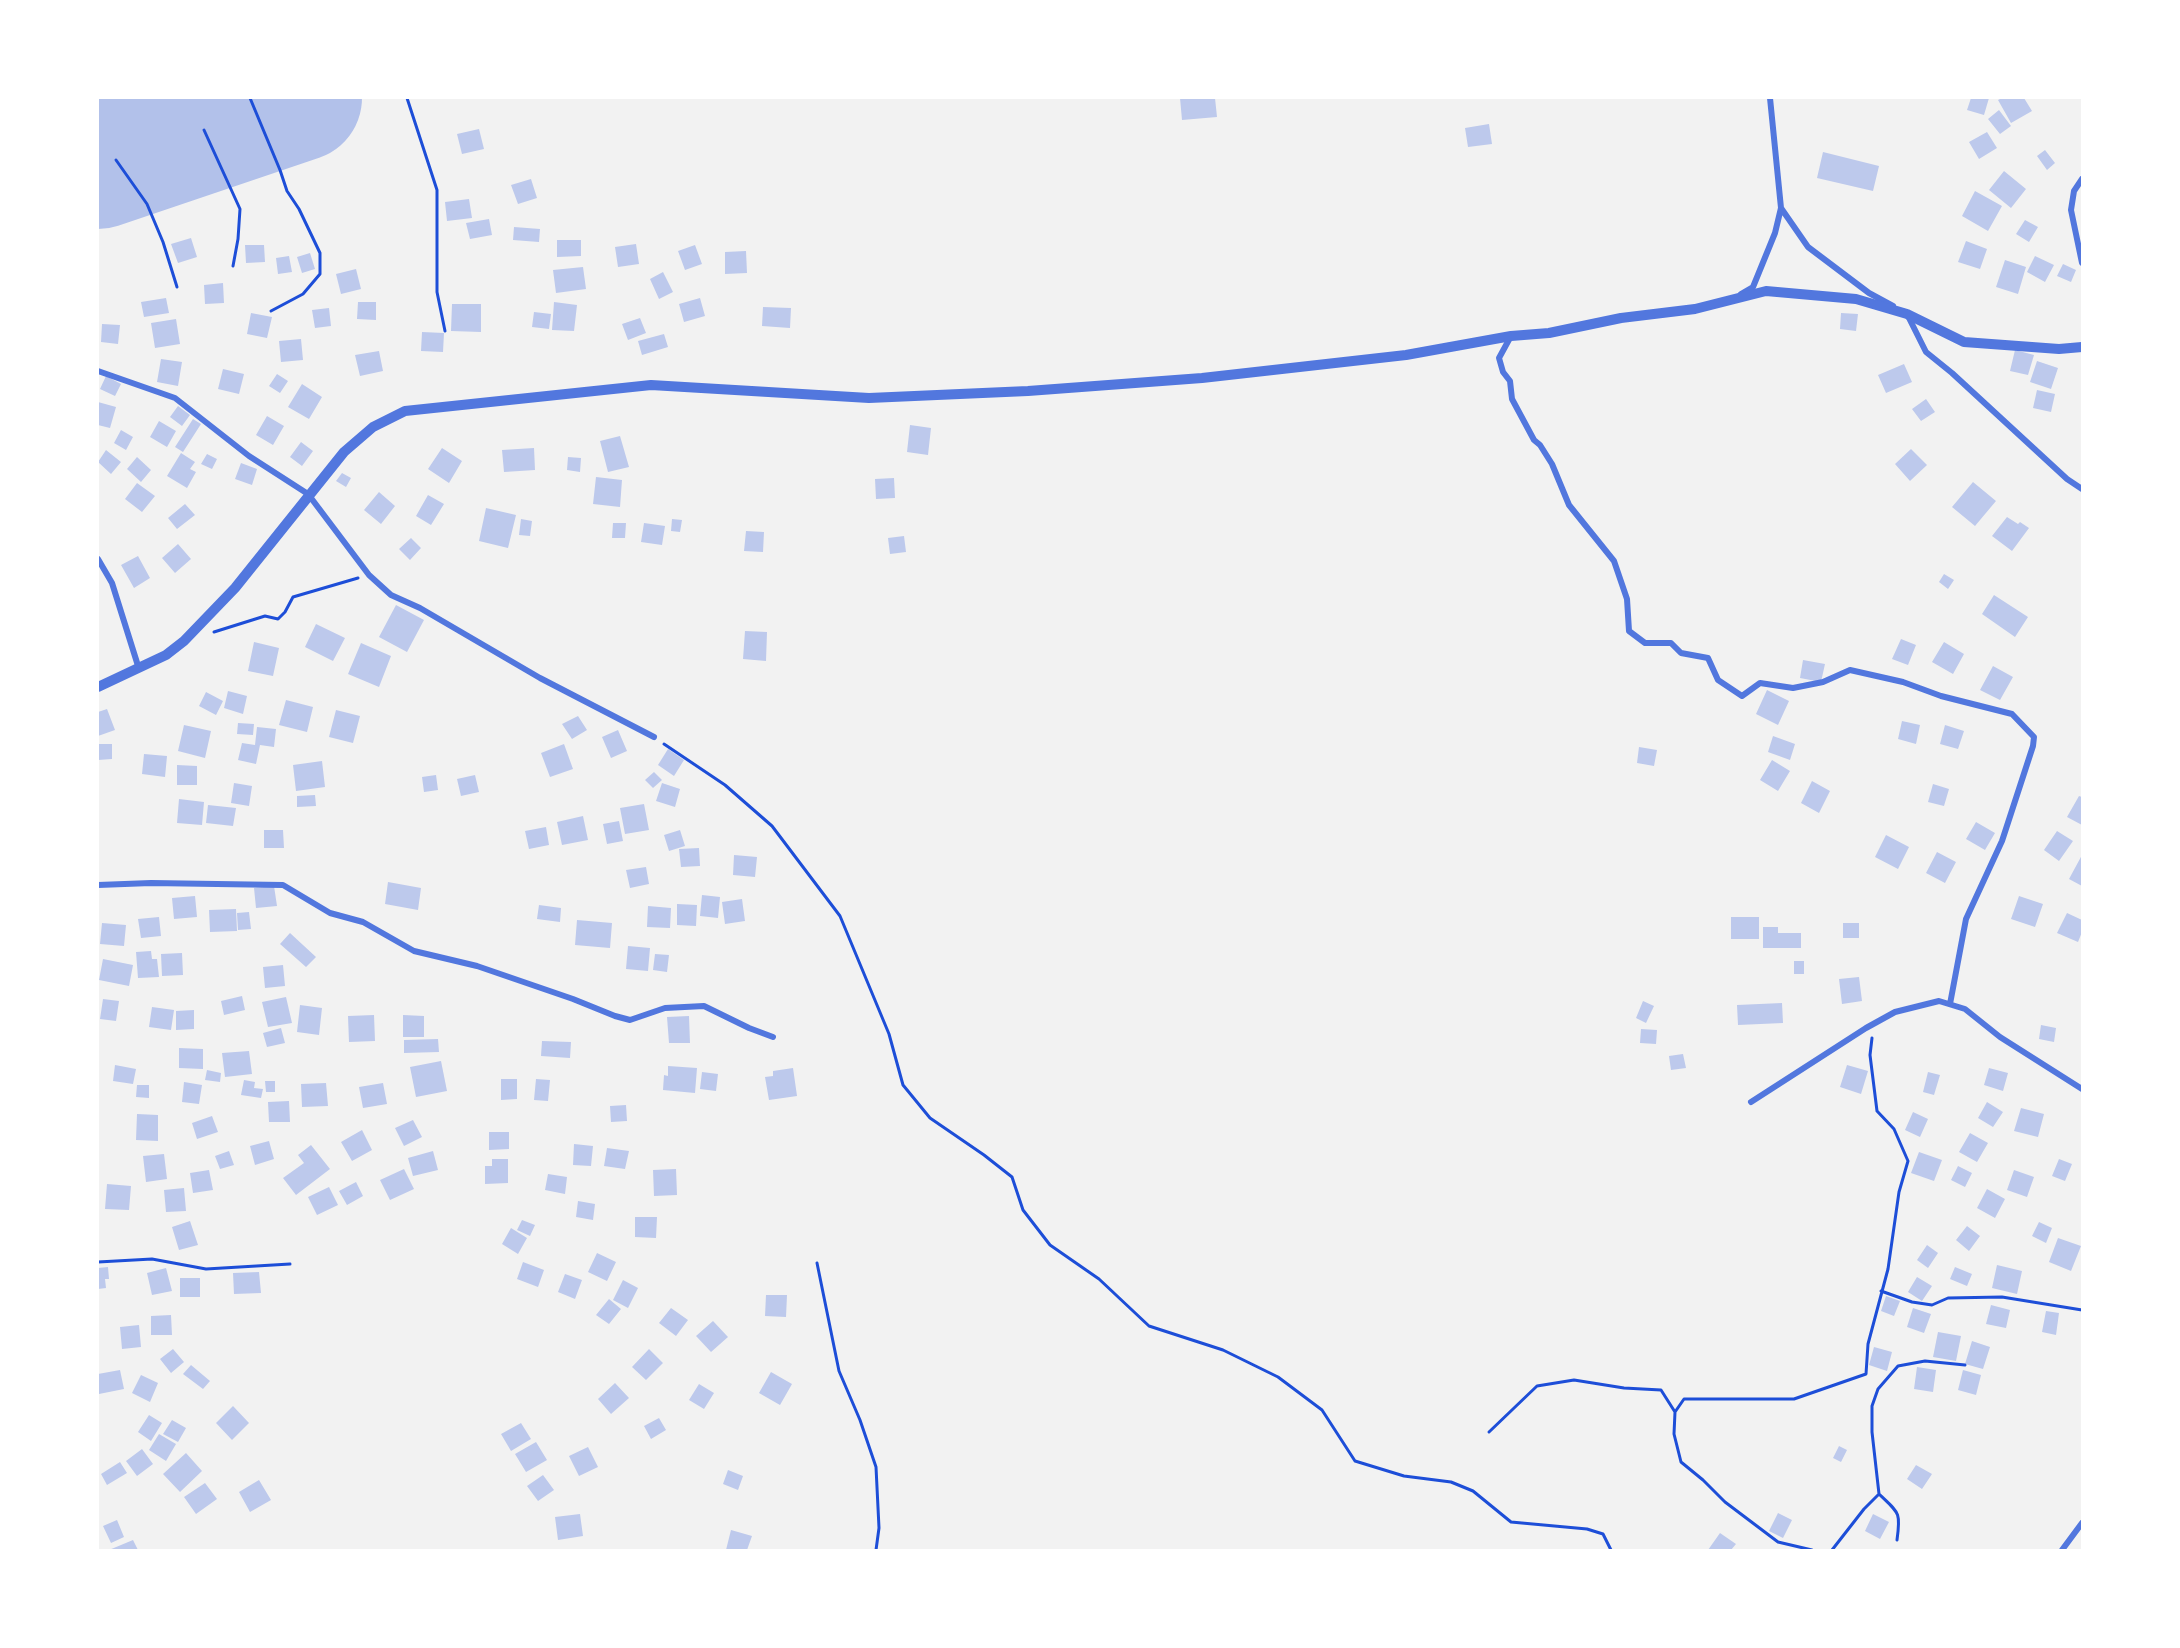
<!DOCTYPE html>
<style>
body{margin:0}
#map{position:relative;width:2180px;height:1648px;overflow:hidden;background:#f2f2f2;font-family:Inter,sans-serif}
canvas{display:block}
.frame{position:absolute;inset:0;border:99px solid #fff;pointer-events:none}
</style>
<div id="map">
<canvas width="2180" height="1648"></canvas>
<div class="frame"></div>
</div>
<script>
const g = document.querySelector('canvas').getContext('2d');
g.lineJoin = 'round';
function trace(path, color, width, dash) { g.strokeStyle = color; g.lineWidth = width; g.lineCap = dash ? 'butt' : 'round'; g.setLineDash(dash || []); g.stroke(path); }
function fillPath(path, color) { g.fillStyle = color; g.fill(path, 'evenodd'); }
trace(new Path2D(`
 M98 166 299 98`), '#b2c1ea', 126);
fillPath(new Path2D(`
 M1180 98H1215L1217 117 1182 120Z
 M1971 98H1989L1984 115 1967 110Z
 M2002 98H2024L2032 111 2011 123 1998 100Z
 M1999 110 2011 126 2000 134 1988 119Z
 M1489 124 1492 144 1468 147 1465 128Z
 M479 129 484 149 462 154 457 134Z
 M1987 132 1997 148 1979 159 1969 142Z
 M2045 150 2055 163 2047 170 2037 156Z
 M1823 152 1879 166 1873 191 1817 178Z
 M2004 171 2026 189 2011 208 1989 190Z
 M531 179 537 198 518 204 511 185Z
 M1975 191 2002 206 1988 231 1962 216Z
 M469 199 472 218 447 221 445 202Z
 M489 219 492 235 470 239 466 223Z
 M2025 220 2038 227 2029 242 2016 234Z
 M514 227 540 229 539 242 513 240Z
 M191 238 197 257 178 263 171 244Z
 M557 240H581V256L557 257Z
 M1966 241 1987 249 1980 269 1958 262Z
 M636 244 639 264 618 267 615 247Z
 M245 245H264L265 262 246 263Z
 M695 245 702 264 685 270 678 251Z
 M746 251 747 273 725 274V252Z
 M310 253 315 269 302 273 297 257Z
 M289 256 292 272 278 274 276 258Z
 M2035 256 2054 265 2045 282 2027 272Z
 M2005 260 2026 267 2018 294 1996 287Z
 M2063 264 2076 270 2071 282 2057 276Z
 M583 267 586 289 556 293 553 270Z
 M356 269 361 289 341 294 336 274Z
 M663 272 673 292 659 299 650 279Z
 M223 283 224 303 205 304 204 285Z
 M166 298 169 313 144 317 141 302Z
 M700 298 705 316 684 322 679 304Z
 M358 302H376V320L357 319Z
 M554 302 577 305 574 331 552 330Z
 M452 304H481V332L451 331Z
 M763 307 791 308 790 328 762 326Z
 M329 308 331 326 315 328 312 310Z
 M534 312 551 314 549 329 532 327Z
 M251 313 272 317 267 338 247 334Z
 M1841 313 1858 314 1856 331 1840 329Z
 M640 318 646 333 628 340 622 324Z
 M176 319 180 344 155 348 151 323Z
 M102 324 120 325 118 344 101 342Z
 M422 332 444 333 443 352 421 351Z
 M664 334 668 347 642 355 638 341Z
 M301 339 303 360 281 362 279 341Z
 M2015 350 2034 355 2028 375 2010 371Z
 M379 351 383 371 360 376 355 355Z
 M161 359 182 362 178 386 157 382Z
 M2037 361 2058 368 2051 389 2030 382Z
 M1904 364 1912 382 1886 393 1878 375Z
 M223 369 244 374 239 394 218 389Z
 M277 374 288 381 280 393 269 386Z
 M106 376 121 384 115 396 100 389Z
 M302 384 322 397 309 419 288 407Z
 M2037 390 2055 394 2051 412 2033 408Z
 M1926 399 1935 412 1921 421 1912 409Z
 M98 402 116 407 110 428 98 425Z
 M178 406 190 415 182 426 170 417Z
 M267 416 284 426 273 445 256 435Z
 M193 419 201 424 183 452 175 447Z
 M159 421 176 431 167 447 150 437Z
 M910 425 931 428 928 455 907 452Z
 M121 430 133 437 126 450 114 443Z
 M620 436 629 467 608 472 600 441Z
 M301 442 313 451 302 466 290 457Z
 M442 448 462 461 449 483 428 469Z
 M534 448 535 470 504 472 502 450Z
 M1911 449 1927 465 1910 481 1895 464Z
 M106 450 121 462 111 474 98 462Z
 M181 453 195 462 190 469 196 472 187 488 167 476Z
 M207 454 217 459 212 469 201 464Z
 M137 457 151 470 141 482 127 469Z
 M568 457 581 458 580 472 567 470Z
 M241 463 257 469 252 485 235 479Z
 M342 473 351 478 346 487 336 481Z
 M596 477 622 480 620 507 593 504Z
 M894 478 895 498 876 499 875 479Z
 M1973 482 1996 501 1975 526 1952 507Z
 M137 483 155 496 142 512 125 499Z
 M379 492 395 506 381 524 364 510Z
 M428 495 444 504 431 525 416 516Z
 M185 504 195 515 177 529 168 518Z
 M486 508 516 515 508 548 479 541Z
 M2007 517 2018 524 2020 522 2029 528 2012 551 1992 536Z
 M521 519 532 521 530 536 519 535Z
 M672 519 682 520 680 532 671 531Z
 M613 523H626L625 538H612Z
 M644 523 665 526 662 545 641 542Z
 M746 531 764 532 763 552 744 551Z
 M904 536 906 552 890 554 888 538Z
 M411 538 421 548 410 560 399 549Z
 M178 544 191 559 175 573 162 558Z
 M138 556 150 578 134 588 121 565Z
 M1944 574 1954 580 1948 589 1939 582Z
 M1994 595 2028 617 2015 637 1982 614Z
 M396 605 424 620 407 652 379 637Z
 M316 624 345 638 333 661 305 647Z
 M745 631 767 632 766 661 743 659Z
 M1901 639 1916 645 1908 665 1892 659Z
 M254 642 279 648 273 676 248 671Z
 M1944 642 1964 654 1953 674 1932 662Z
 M361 643 391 656 379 687 348 674Z
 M1803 660 1825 664 1821 682 1800 678Z
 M1993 666 2013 677 2000 700 1980 690Z
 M1767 690 1789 701 1778 725 1756 714Z
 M228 691 247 696 243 714 224 708Z
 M206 692 223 701 216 715 199 706Z
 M286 700 313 707 307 732 279 725Z
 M107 709 115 730 98 736V712Z
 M336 710 360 716 353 743 329 737Z
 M578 716 587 730 572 739 562 724Z
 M1902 721 1920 725 1916 744 1898 739Z
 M238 723 254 724 253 735 237 734Z
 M184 725 211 731 205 758 178 751Z
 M1945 725 1964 731 1958 749 1940 744Z
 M257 727 276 729 274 747 260 745 256 764 238 760 242 743 255 745Z
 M618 730 627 751 611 758 602 737Z
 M1773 736 1795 744 1790 760 1768 752Z
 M98 744H112V759L98 760Z
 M564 744 573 769 550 777 541 753Z
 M1639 747 1657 750 1654 766 1637 763Z
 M668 749 684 760 674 776 658 765Z
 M144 754 167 756 165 777 142 774Z
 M1772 760 1790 771 1778 791 1760 780Z
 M322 761 325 787 296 791 293 765Z
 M177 765 197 766V785H177Z
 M654 772 662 780 653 788 645 780Z
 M436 775 438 790 424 792 422 777Z
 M475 775 479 792 461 796 457 779Z
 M1812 781 1830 791 1819 813 1801 803Z
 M234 783 252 786 249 806 231 803Z
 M662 783 680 789 675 807 656 801Z
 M1933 784 1949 789 1944 806 1928 802Z
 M315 795 316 806 297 807V796Z
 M2079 796 2082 797V825L2067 817Z
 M179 799 204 802 202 825 177 823Z
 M644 804 649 830 625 834 620 808Z
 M208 805 236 808 233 826 206 823Z
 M583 816 588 840 562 845 557 822Z
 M619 821 623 841 607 844 603 824Z
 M1976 822 1995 833 1985 850 1966 839Z
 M546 827 549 845 529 849 525 831Z
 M264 830H283L284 848H264Z
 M680 830 685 846 669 851 664 835Z
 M2057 831 2073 841 2059 861 2044 850Z
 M1886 835 1909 847 1898 869 1875 857Z
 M699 848 700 866 681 867 679 849Z
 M1937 852 1956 862 1945 883 1926 873Z
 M734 855 757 857 755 877 733 875Z
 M2082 855V886L2069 879Z
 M646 867 649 884 630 888 626 870Z
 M388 882 421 888 418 910 385 904Z
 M274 886 277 906 256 908 254 888Z
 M702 895 720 897 718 918 700 916Z
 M195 896 197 917 174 919 172 898Z
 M2019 896 2043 904 2035 927 2011 919Z
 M742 899 745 921 725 924 722 902Z
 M677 904 697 905 696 926 677 925Z
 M539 905 561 908 560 922 537 919Z
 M648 906 671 908 670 928 647 927Z
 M236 909 237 931 210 932 209 910Z
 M249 912 251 929 238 930 237 913Z
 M2067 913 2082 920V932L2078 942 2057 933Z
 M159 917 161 936 141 938 138 919Z
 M1731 917H1759V939H1731Z
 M577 920 612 923 610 948 575 945Z
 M102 923 126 925 124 946 100 944Z
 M1843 923H1859V938H1843Z
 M1763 927H1778V933H1801V948H1763Z
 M290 933 316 957 306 967 280 944Z
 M628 946 650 948 648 971 626 969Z
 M151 951 152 959H157L159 977 138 978 136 952Z
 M182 953 183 975 162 976 161 954Z
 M655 954 669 955 667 972 653 970Z
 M103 959 133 965 129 986 99 980Z
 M1794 961H1804V974H1794Z
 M283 965 285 986 265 988 263 967Z
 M1859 977 1862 1001 1842 1004 1839 979Z
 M242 996 245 1010 224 1015 221 1001Z
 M286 997 292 1023 268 1027 262 1002Z
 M103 999 119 1001 116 1021 100 1019Z
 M1643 1001 1654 1006 1646 1023 1636 1018Z
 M1782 1003 1783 1023 1738 1025 1737 1005Z
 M300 1005 322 1008 319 1035 297 1032Z
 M152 1007 174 1010 171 1030 149 1027Z
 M194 1010V1029L176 1030V1011Z
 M374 1015 375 1041 349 1042 348 1016Z
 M403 1015 424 1016V1037H403Z
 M689 1016 690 1043H669L667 1017Z
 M2041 1025 2056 1028 2054 1042 2039 1039Z
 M281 1028 285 1043 267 1047 263 1033Z
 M1641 1029 1657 1030 1656 1044 1640 1043Z
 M438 1039 439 1052 404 1053V1040Z
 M542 1041 571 1042 570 1058 541 1056Z
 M179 1048 203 1049V1069L179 1068Z
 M249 1051 252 1074 225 1077 222 1053Z
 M1683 1054 1686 1068 1671 1070 1669 1056Z
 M441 1061 447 1091 416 1097 410 1067Z
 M115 1065 136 1069 133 1084 113 1081Z
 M1847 1065 1868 1071 1861 1094 1840 1087Z
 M668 1066 697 1068 695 1093 663 1090 664 1075 668 1076Z
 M793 1068 797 1096 769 1100 765 1077 773 1076V1071Z
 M1989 1068 2008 1073 2003 1091 1984 1085Z
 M207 1070 221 1073 220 1082 205 1080Z
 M702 1072 718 1074 716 1091 700 1089Z
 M1928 1072 1940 1075 1934 1095 1923 1092Z
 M501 1079H517V1099L501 1100Z
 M536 1079 550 1080 548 1101 534 1100Z
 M244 1080 255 1082 254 1088 263 1089 261 1098 241 1095Z
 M265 1081H275V1092H266Z
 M184 1082 202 1085 199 1104 182 1102Z
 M326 1083 328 1106 302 1107 301 1084Z
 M383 1083 387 1104 363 1108 359 1087Z
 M137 1085H149V1098L136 1097Z
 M289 1101 290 1122H269L268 1102Z
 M1987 1102 2003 1112 1993 1127 1978 1118Z
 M626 1105 627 1121 611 1122 610 1106Z
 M2021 1108 2044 1114 2038 1137 2014 1131Z
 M1913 1112 1928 1119 1920 1137 1905 1130Z
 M137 1114 158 1115V1141L136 1140Z
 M212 1116 218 1132 197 1139 192 1123Z
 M413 1120 422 1137 404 1146 395 1128Z
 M362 1130 372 1150 352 1161 341 1142Z
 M489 1132H509V1149L489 1150Z
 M1970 1133 1988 1143 1977 1162 1959 1152Z
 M269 1141 274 1159 255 1165 250 1146Z
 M574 1144 593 1146 591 1166 573 1165Z
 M311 1145 330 1169 296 1195 283 1178 304 1163 298 1155Z
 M607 1148 629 1151 625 1169 604 1166Z
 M229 1151 234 1165 220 1169 215 1156Z
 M433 1151 438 1170 413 1176 408 1158Z
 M1919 1152 1942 1160 1934 1181 1911 1173Z
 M164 1154 167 1179 146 1182 143 1156Z
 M492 1159H508V1183L485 1184V1166H492Z
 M2059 1159 2072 1164 2065 1181 2052 1176Z
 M1958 1166 1972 1173 1965 1187 1951 1180Z
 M404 1169 414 1189 390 1200 380 1180Z
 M676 1169 677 1195 654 1196 653 1170Z
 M209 1170 213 1190 193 1193 190 1173Z
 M2014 1170 2034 1177 2027 1197 2007 1190Z
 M548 1174 567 1177 565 1194 545 1190Z
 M356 1182 363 1196 347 1205 339 1191Z
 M107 1184 131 1186 129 1210 105 1209Z
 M329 1187 338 1205 317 1215 308 1197Z
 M184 1188 186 1211 166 1212 164 1190Z
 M1987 1189 2005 1199 1995 1218 1977 1208Z
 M578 1201 595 1204 593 1220 576 1217Z
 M635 1217H657L656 1238 635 1237Z
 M522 1220 535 1225 530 1236 517 1230Z
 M190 1221 198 1245 179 1250 172 1227Z
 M2039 1222 2052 1228 2046 1243 2032 1236Z
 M1967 1226 1980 1236 1969 1251 1956 1240Z
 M511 1228 527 1238 518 1254 502 1244Z
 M2058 1238 2081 1246 2071 1271 2049 1262Z
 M1927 1245 1938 1253 1928 1268 1917 1260Z
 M597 1253 616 1262 607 1281 588 1272Z
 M523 1262 544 1270 538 1287 517 1279Z
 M1997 1265 2022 1271 2017 1294 1992 1288Z
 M108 1267 109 1279H105L106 1288 98 1289V1268Z
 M1955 1267 1972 1274 1967 1286 1950 1279Z
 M166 1268 172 1291 152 1295 147 1273Z
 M259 1272 261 1293 234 1294 233 1273Z
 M565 1274 582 1280 575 1299 558 1292Z
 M1917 1277 1932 1286 1922 1301 1908 1292Z
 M180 1278H200V1297H180Z
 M623 1280 638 1288 628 1308 613 1300Z
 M766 1295H787L786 1317 765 1316Z
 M1886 1296 1900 1301 1894 1316 1881 1311Z
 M609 1299 621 1309 609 1324 596 1315Z
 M1991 1305 2010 1310 2006 1328 1986 1324Z
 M671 1308 688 1320 676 1336 659 1323Z
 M1913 1308 1931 1314 1924 1333 1907 1327Z
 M2046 1311 2059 1313 2056 1335 2042 1332Z
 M171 1315 172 1335H151V1316Z
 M713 1321 728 1337 711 1352 696 1336Z
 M139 1325 141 1347 122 1349 120 1327Z
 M1938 1332 1961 1336 1956 1361 1933 1357Z
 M1972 1341 1990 1347 1983 1369 1965 1364Z
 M1874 1347 1892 1352 1887 1371 1869 1365Z
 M173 1349 184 1362 171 1373 160 1359Z
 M649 1349 663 1363 646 1380 632 1367Z
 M191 1365 210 1381 203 1389 183 1374Z
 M1917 1367 1936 1370 1933 1392 1914 1389Z
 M120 1370 124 1389 99 1394 98 1374Z
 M1963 1370 1981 1375 1976 1395 1958 1390Z
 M771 1372 792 1384 780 1405 759 1393Z
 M141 1375 158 1383 150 1402 132 1393Z
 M615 1383 629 1398 611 1414 598 1399Z
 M699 1384 714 1393 704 1409 689 1400Z
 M233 1406 249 1423 232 1440 216 1423Z
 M149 1415 162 1423 151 1441 138 1432Z
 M659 1418 666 1430 651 1439 644 1426Z
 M172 1420 186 1428 178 1442 163 1434Z
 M521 1423 531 1439 511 1451 501 1434Z
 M159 1434 176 1444 166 1461 149 1450Z
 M536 1442 547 1460 526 1472 515 1454Z
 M1839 1446 1847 1450 1841 1462 1833 1458Z
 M588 1447 598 1467 579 1476 569 1456Z
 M142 1449 153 1464 137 1476 126 1461Z
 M186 1453 202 1471 180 1492 163 1474Z
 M120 1462 127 1473 107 1485 101 1474Z
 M1916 1465 1932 1474 1922 1489 1907 1479Z
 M728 1470 743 1476 738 1490 723 1484Z
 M543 1475 554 1490 538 1501 527 1486Z
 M259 1480 271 1500 250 1512 239 1492Z
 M205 1483 217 1499 196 1514 184 1497Z
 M1778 1513 1792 1520 1783 1538 1769 1531Z
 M580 1514 583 1536 558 1540 555 1517Z
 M1873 1514 1889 1522 1880 1539 1865 1531Z
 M117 1520 124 1537 111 1543 103 1526Z
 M731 1530 752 1536 747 1550H726Z
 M1720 1533 1736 1544 1731 1550H1708Z
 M133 1540 138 1550H109Z`), '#bdc9ec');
trace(new Path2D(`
 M250 98 280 170 287 191 299 209 320 253V274L303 294 271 311
 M407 98 437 190V292L445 331
 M204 130 240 209 238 239 233 266
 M116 160 147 204 163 242 177 287
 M214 632 265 616 278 619 285 612 293 597 358 578
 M664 744 725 785 772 826 840 916 889 1034 903 1085 930 1118 984 1155 1012 1177 1023 1210 1050 1245 1099 1279 1149 1326 1223 1350 1278 1377 1322 1410 1355 1461 1404 1476 1451 1482 1473 1491 1511 1522 1587 1529 1603 1534 1611 1550
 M98 1262 152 1259 206 1269 290 1264
 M817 1263 839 1371 860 1420 876 1467 879 1528 876 1550
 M1881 1291 1912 1302 1932 1305 1948 1298 2002 1297 2082 1310
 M1489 1432 1537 1386 1574 1380 1624 1388 1661 1390 1675 1412
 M1879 1494 1872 1432V1406L1878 1389 1898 1366 1925 1361 1965 1365
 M1812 1550 1778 1542 1725 1502 1703 1480 1681 1462 1674 1434 1675 1412 1684 1399H1794L1866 1374 1868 1344 1888 1269 1899 1192 1908 1161 1894 1129 1877 1111 1870 1055 1872 1038
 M1832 1550 1864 1509 1879 1494C1899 1513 1901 1512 1897 1540`), '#1d4ed8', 3);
trace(new Path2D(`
 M1770 98 1781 208 1808 247 1869 293 1893 306
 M2082 179 2074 191 2071 210 2082 263
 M1741 294 1753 287 1775 233 1781 208
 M1908 316 1926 352 1952 373 2067 479 2082 489
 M1511 336 1499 358 1503 372 1510 381 1512 399 1534 440 1540 445 1552 464 1569 505 1614 561 1627 599 1629 631 1645 643H1671L1681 653 1708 658 1718 680 1742 696 1760 683 1793 688 1823 682 1850 670 1903 682 1941 696 2012 714 2034 737 2033 746 2002 841 1966 919 1950 1004
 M98 371 175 398 249 456 308 494 369 575 391 595 420 608 540 678 654 737
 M98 559 112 583 139 669
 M98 885 151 883 283 885 330 913 363 922 414 951 477 966 573 999 615 1016 630 1020 665 1008 704 1006 749 1028 773 1037
 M1751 1102 1866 1028 1895 1012 1939 1001 1965 1009 2000 1037 2082 1089
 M2062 1550 2082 1523`), '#5277de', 6);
trace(new Path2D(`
 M98 687 166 655 184 641 235 588 344 452 373 427 405 411 651 385 869 398 1028 391 1202 378 1406 355 1511 336 1549 333 1621 318 1695 309 1766 291 1856 299 1907 314 1964 342 2059 349 2082 347`), '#5277de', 10);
</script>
